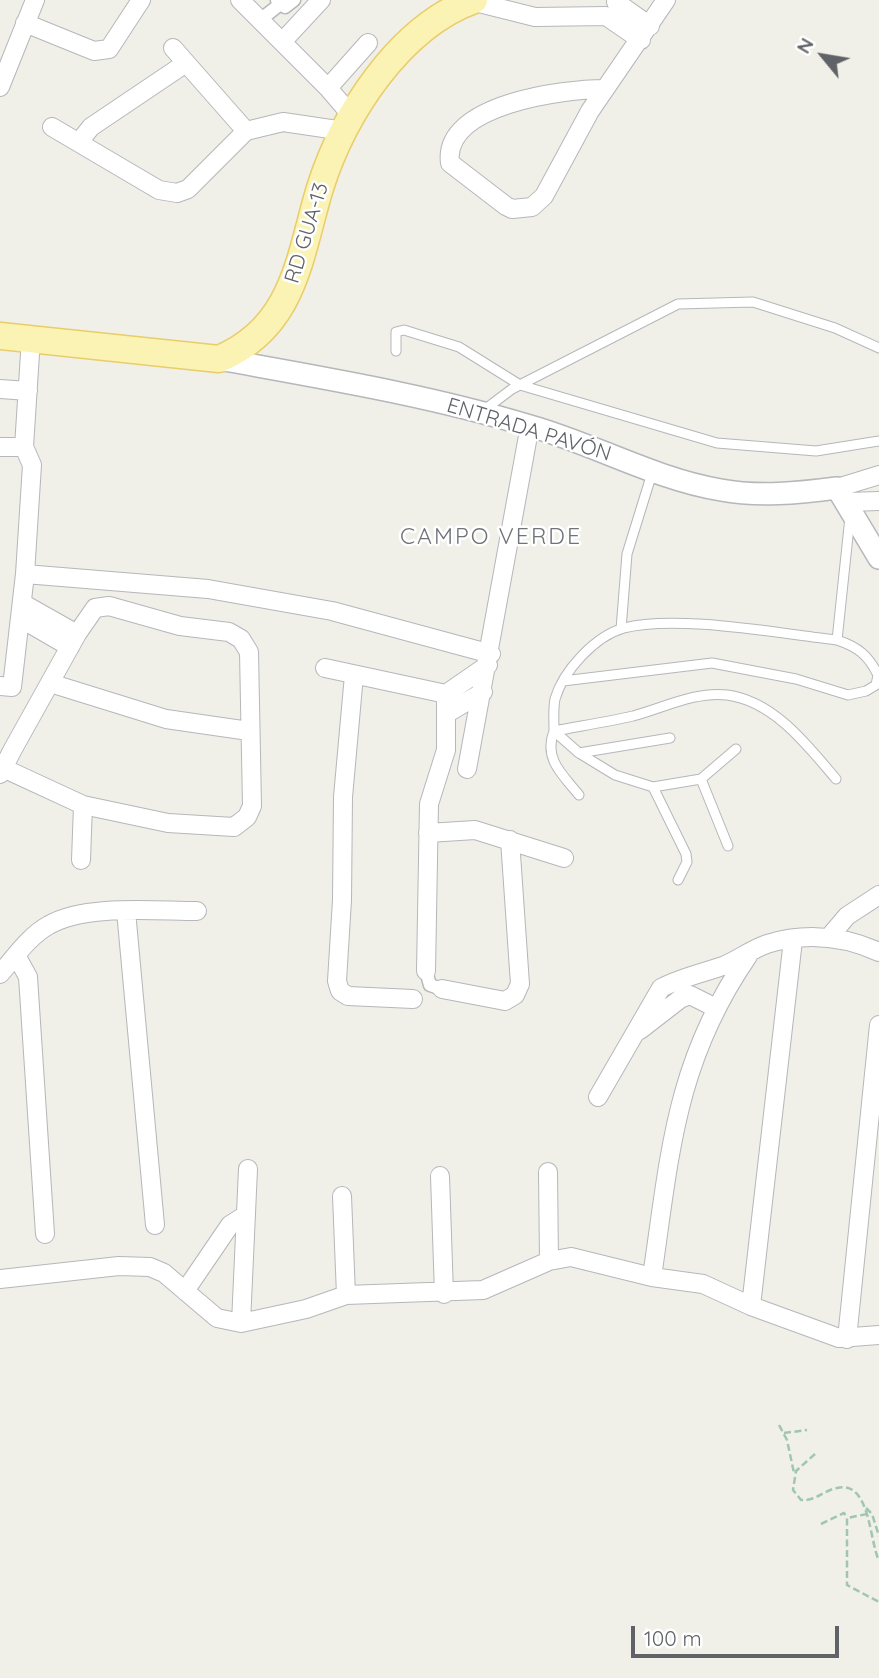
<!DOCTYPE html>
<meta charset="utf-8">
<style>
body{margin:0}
#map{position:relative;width:879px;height:1678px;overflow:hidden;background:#f0efe8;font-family:Quicksand,sans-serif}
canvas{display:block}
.north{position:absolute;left:788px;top:21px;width:70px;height:70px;-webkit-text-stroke:5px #fff;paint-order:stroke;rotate:300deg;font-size:19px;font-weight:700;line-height:28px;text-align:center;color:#5f6267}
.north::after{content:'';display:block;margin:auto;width:24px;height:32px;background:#5f6267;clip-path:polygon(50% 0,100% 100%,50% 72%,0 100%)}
.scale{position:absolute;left:631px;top:1626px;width:208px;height:32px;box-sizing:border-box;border:4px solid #5f6267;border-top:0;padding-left:9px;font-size:21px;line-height:24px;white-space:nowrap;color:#5f6267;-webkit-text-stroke:5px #fff;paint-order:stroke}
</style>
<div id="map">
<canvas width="879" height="1678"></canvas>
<div class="north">N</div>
<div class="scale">100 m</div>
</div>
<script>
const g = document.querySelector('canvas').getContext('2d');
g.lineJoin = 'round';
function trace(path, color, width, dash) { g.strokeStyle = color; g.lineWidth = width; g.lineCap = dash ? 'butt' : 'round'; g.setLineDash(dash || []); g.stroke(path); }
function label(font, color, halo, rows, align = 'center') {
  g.font = font + ' Quicksand,sans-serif'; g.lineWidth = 5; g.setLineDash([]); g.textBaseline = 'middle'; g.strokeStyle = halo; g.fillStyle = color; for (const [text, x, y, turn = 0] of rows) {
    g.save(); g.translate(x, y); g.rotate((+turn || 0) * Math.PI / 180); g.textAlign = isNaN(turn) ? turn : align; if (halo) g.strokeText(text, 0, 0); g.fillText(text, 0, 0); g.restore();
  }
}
const service = new Path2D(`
 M396 351V332L404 330 459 347 520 385 717 443 816 451 879 441
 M484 410 512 389 678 304 753 302 835 328 879 348
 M621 629 627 554 653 470
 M563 681 712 663 796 679 848 695 866 691 876 685 878 675C868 655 858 647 837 640
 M736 749 701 779 653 787 615 775 579 753 554 731C554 721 553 709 555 699 563 671 595 636 624 628 676 614 781 634 837 640L850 517
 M579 753 670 738
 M701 779 728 846
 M653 787 686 854 687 862 678 880
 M579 795C563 775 543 759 554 731 580 726 607 722 633 716 663 708 696 691 727 695 774 701 808 746 836 779`);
const pedestrian = new Path2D(`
 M277 0 285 7 294 0
 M260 20 279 5
 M426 971 430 985 442 989`);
const minor = new Path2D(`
 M240 0 328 88 352 116
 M471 1 535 17 606 16 641 40
 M616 2 650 26
 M25 23 94 51 109 49 141 0
 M282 42 321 0
 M173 48 246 131
 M0 87 35 0
 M328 88 368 43
 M605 89C564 89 442 104 450 163L506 206 512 209 532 207 544 196 590 111 666 0
 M52 127 159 190 177 193 188 189 246 131 283 122 344 131
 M79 142 91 127 186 63
 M0 389 28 391
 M0 447H24
 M837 488 879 475
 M847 502 879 501
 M25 574 208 589 332 611 491 654
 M22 603 77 634
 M20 618 70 647
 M325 668 446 694 488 665
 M354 675 343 797 342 900 337 981 340 991 348 996 413 999
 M50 683 166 719 249 731
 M0 686 12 687 25 574 32 465 24 447 31 338
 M446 714 483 692
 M467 769 530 425
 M0 774 13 749 77 634 95 608 109 606 180 626 229 632 241 639 249 652 252 806 247 817 234 827 168 823 83 805 3 768
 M428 833 475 830 564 858
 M81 860 83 805
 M126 911 155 1225
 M830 936 847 916 879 895
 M16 955 28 977 45 1234
 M426 971 429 804 446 750V694
 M0 974C15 957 29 936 49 925 85 904 155 911 197 911
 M442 989 505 1001 515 995 520 984 510 840
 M640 1030 680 999 690 995 716 1008
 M598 1097 661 988C680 978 702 973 723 966 738 960 752 949 767 944 806 932 843 936 879 952
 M548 1172 549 1261
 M440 1176 444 1294
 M342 1196 346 1295
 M652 1277C670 1154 675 1062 748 956
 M0 1279 119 1266 150 1267 164 1273 217 1318 241 1323 306 1309 346 1295 483 1290 549 1261 571 1257 652 1277 703 1284 751 1306 839 1338 879 1335
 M185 1291 230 1225 246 1215
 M751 1306 793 940
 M241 1323 248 1169
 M847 1339 879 1025`);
const tertiary = new Path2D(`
 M219 359C323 378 428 395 530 426 594 444 655 479 721 490 758 497 799 493 837 488L879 558`);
const primary = new Path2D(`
 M0 336 219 359C295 327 299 257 320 188 343 115 399 27 474 0`);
trace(service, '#b5b7bb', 11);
trace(pedestrian, '#b5b7bb', 15);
trace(minor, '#b5b7bb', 20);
trace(tertiary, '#b5b7bb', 24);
trace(primary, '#e9cd68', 29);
trace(new Path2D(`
 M779 1425 787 1440 794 1473
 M784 1433 807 1430
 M815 1454 796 1471 793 1490 801 1500C817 1501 822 1491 837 1488 870 1480 869 1539 879 1561
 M866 1508 872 1514 879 1536
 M867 1514 847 1518V1585L879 1602
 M821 1524 844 1513 847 1518`), '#a0c7ae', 2.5, [7, 3.5]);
trace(service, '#fff', 9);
trace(pedestrian, '#fff', 12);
trace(minor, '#fff', 18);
trace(tertiary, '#fff', 21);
trace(primary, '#faf3b3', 26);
label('21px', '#5f6267', '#fff', [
 ["RD GUA-13",307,233,-73],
 ["ENTRADA PAVÓN",529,430,17]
]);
g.letterSpacing = '2px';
label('23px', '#707479', '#fff', [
 ["CAMPO VERDE",491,537]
]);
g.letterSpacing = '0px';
</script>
